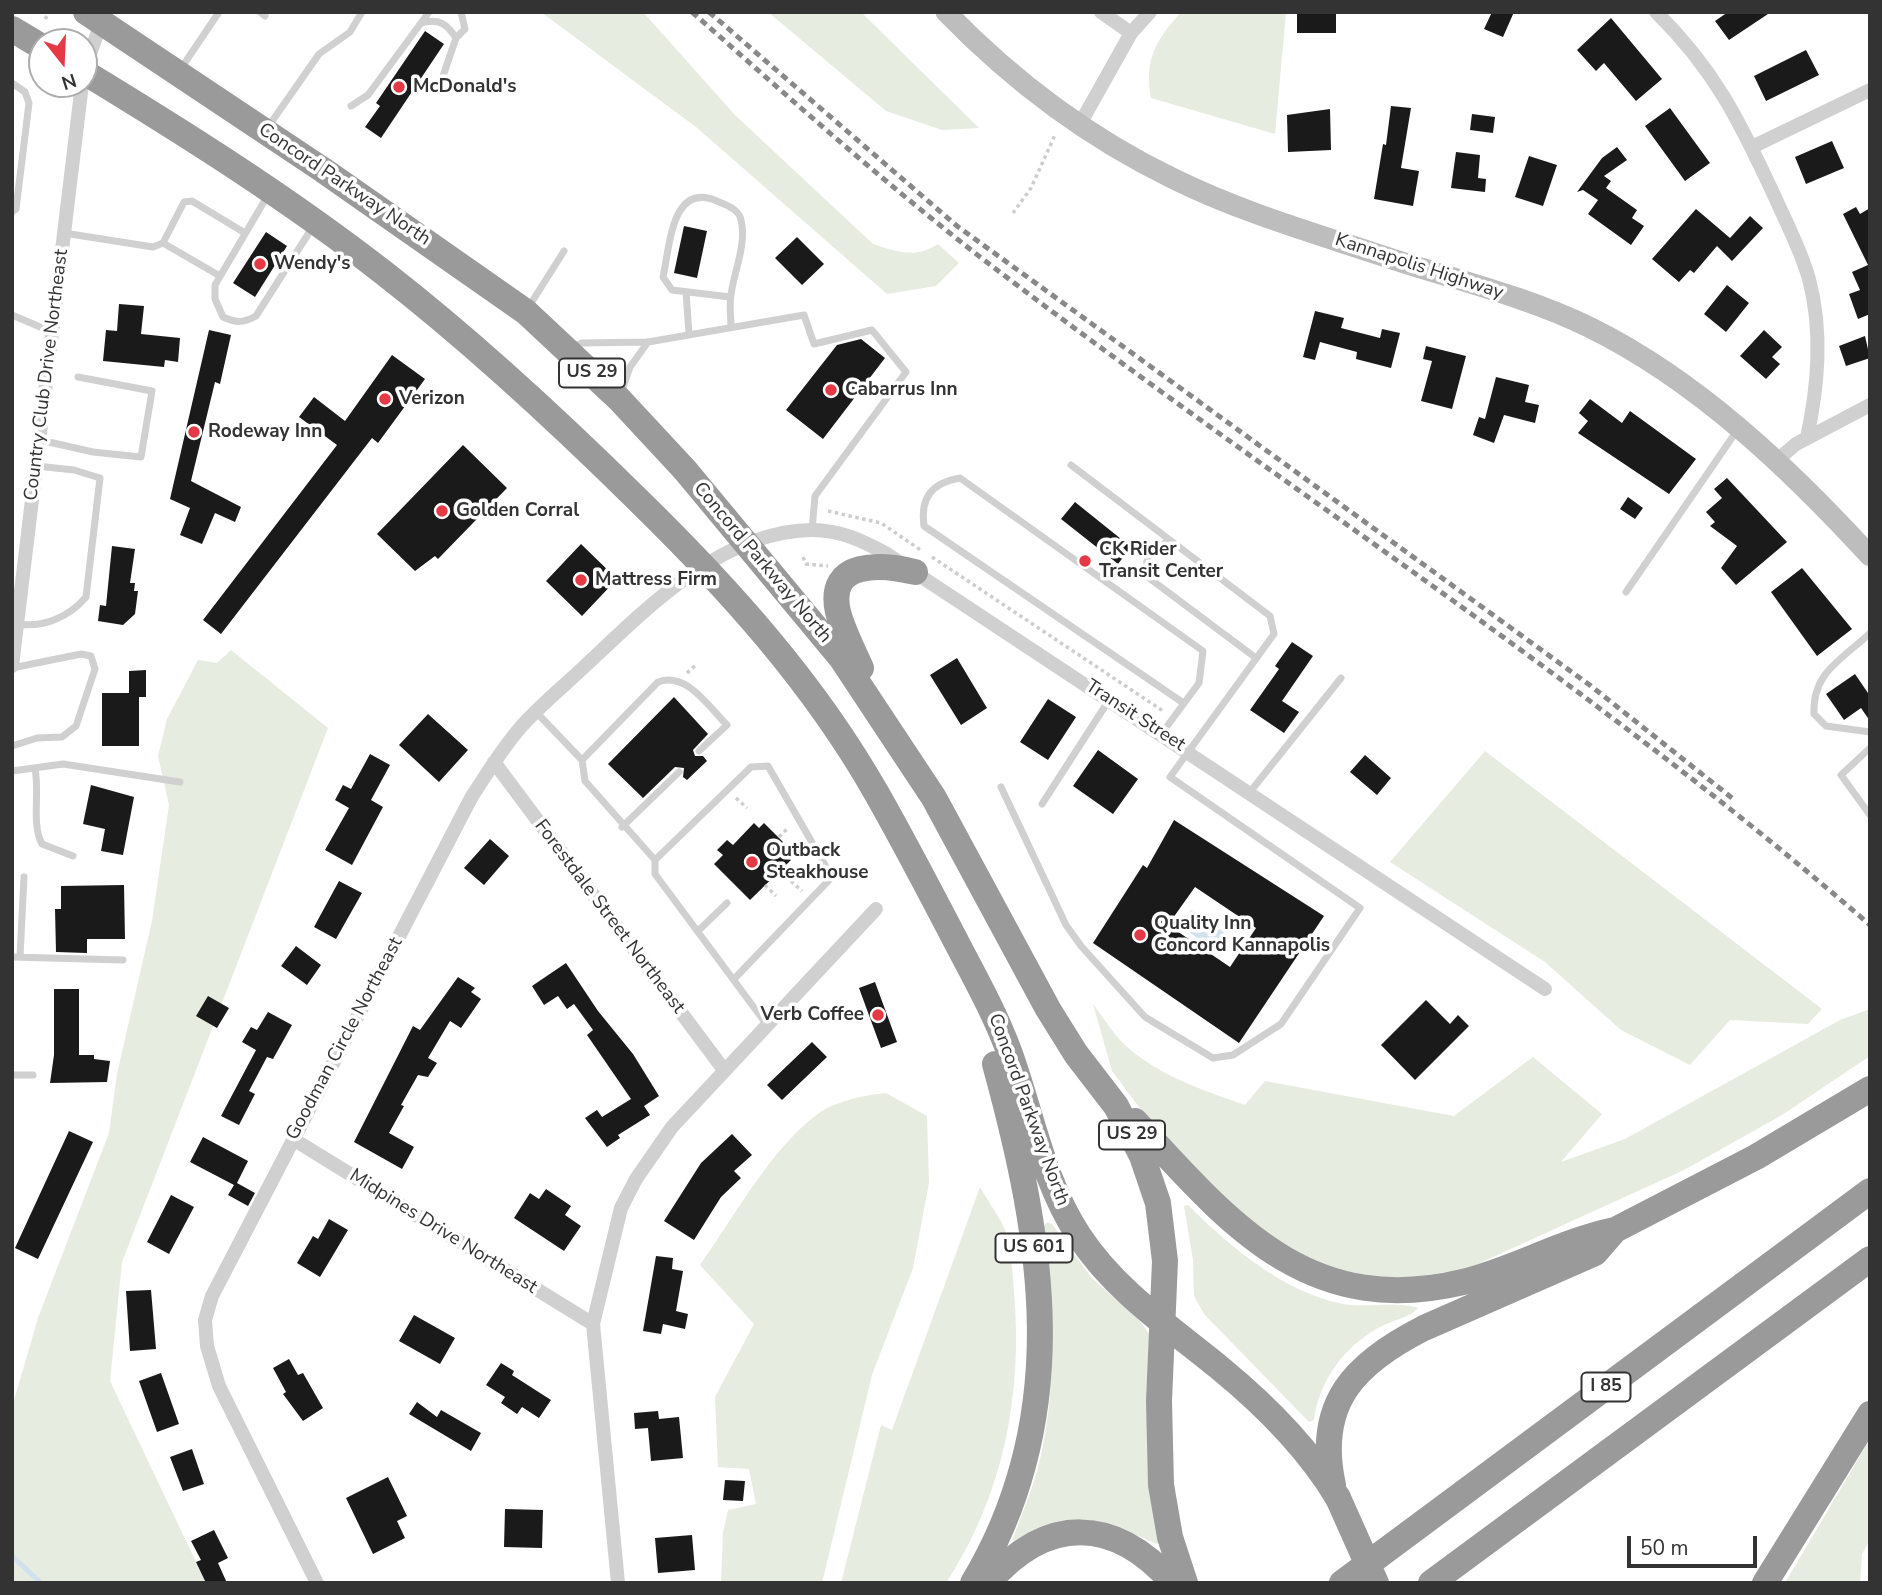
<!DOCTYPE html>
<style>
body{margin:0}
#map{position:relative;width:1882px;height:1595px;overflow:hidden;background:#fff;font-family:"Nunito Sans",sans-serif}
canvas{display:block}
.frame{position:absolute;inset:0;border:14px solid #333;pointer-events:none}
.north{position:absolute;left:28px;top:28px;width:70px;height:70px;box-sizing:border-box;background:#fff;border:2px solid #adadad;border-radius:50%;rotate:162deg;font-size:19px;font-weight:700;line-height:28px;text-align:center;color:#333}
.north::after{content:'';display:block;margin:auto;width:24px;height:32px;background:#e63946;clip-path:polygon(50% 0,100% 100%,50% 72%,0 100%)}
.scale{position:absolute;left:1627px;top:1536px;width:130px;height:32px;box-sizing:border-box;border:4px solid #333;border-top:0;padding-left:9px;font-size:21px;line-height:24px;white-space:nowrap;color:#333;-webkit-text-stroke:5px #fff;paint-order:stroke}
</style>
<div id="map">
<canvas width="1882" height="1595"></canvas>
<div class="frame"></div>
<div class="north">N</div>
<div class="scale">50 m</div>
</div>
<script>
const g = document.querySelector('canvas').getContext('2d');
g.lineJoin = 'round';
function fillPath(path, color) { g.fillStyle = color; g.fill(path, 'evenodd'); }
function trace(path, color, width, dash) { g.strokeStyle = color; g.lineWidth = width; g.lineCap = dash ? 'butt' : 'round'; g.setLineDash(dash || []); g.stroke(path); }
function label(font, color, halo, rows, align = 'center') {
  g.font = font + ' "Nunito Sans",sans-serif'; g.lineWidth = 7; g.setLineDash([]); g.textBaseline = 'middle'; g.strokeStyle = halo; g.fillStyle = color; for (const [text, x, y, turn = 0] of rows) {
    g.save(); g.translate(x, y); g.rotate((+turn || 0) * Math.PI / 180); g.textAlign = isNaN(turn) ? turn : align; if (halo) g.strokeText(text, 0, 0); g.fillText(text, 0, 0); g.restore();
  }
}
fillPath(new Path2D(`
 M541 12H643L735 115 873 244C897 252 916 259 938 244L959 263 936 286 887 294 696 127Z
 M768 12H861L979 128 942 130 886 111Z
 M1181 12H1286L1275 134 1151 98C1144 58 1156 41 1181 12Z
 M231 650 328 728 122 1262 110 1381 206 1583H12V1407L38 1318 109 1133 117 1074 152 921 169 805 158 756 167 719 198 660 217 663Z
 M1485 751 1822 1009 1808 1024 1730 1020 1690 1065 1621 1030 1545 962 1390 862Z
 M1093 1004C1103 1017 1112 1032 1123 1043 1156 1075 1203 1090 1245 1105L1265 1081 1454 1116 1533 1057 1602 1114 1561 1162 1625 1139 1840 1020 1870 1009V1056L1782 1115 1684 1170 1469 1268 1394 1281 1281 1258 1148 1119 1112 1071Z
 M886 1093 927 1116 929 1183 913 1268 872 1375 822 1583H721L723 1532 728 1510 756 1504 749 1469 718 1467 715 1397 754 1324 700 1265C735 1216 770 1149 819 1113 836 1101 866 1095 886 1093Z
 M980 1187C987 1199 995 1211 1002 1223 1010 1237 1013 1275 1014 1292 1023 1395 1003 1496 946 1583H841L881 1425 892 1430Z
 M1188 1205C1229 1246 1285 1293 1343 1304 1365 1308 1399 1301 1418 1308 1411 1317 1394 1320 1384 1325 1347 1343 1319 1379 1314 1420L1309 1422 1204 1314 1194 1296 1193 1260 1184 1206Z
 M1047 1222 1052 1224 1091 1277 1141 1322 1149 1334 1147 1397 1161 1542 1157 1544 1113 1525 1025 1536 1012 1541C1022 1513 1035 1484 1041 1455 1058 1379 1052 1304 1043 1227Z
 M1870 1439V1540L1862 1554 1860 1583H1785Z`), '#e6ecdf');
fillPath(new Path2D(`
 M1191 910 1225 933 1214 949 1180 926Z`), '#cfe2ee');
trace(new Path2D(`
 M12 1556 41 1583`), '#cfe2ee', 5);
fillPath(new Path2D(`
 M1297 12H1336V33H1297Z
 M1492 12H1514L1503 37 1484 29Z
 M1728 12H1771L1729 40 1715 21Z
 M1611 18 1662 79 1636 101 1604 63 1596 71 1577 50Z
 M425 31 444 44 381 138 365 127 380 106 376 103Z
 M1806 50 1819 75 1766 101 1754 76Z
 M1391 106 1411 108 1401 168 1419 171 1413 206 1374 199 1383 144 1386 145Z
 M1670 108 1710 163 1685 181 1645 126Z
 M1330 109 1331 150 1288 152 1287 115Z
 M1472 114 1495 117 1493 133 1470 130Z
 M1832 141 1844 168 1806 184 1795 157Z
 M1617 147 1627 160 1604 176 1611 181 1606 188 1637 210 1632 218 1644 226 1631 245 1588 214 1598 200 1583 190 1577 192 1602 158Z
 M1456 152 1480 155 1478 178 1486 179 1485 192 1451 188Z
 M1529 156 1557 165 1543 206 1515 197Z
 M1856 207 1860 214 1870 208V314L1858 319 1849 294 1860 290 1852 272 1868 265 1843 214Z
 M1696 209 1730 238 1750 216 1763 228 1732 261 1717 246 1694 273 1690 270 1679 282 1652 259Z
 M684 226 707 231 697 278 674 273Z
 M266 232 287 246 255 297 233 283Z
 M797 237 824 264 802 285 775 258Z
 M1727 285 1749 303 1726 332 1704 314Z
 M119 304 144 306 141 334 180 338 178 362 165 360 164 367 103 361 106 330 117 331Z
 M1315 311 1344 318 1341 328 1380 338 1382 329 1400 333 1391 368 1356 359 1357 352 1320 342 1315 360 1303 357Z
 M209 330 231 335 220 384 215 382 191 481 241 507 235 522 215 513 202 544 180 535 190 508 170 499Z
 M1764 330 1782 347 1772 357 1780 364 1766 379 1740 356Z
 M1865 336 1870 358 1846 366 1839 346Z
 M861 339 885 358 823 439 786 410 837 345Z
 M1426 346 1466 356 1452 409 1421 401 1432 361 1423 359Z
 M392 355 425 379 378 443 372 438 221 634 203 620 337 445 299 417 314 397 345 421Z
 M1496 377 1529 385 1525 402 1539 405 1535 423 1504 415 1494 443 1473 435 1479 417 1485 419Z
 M1590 399 1622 423 1630 411 1696 459 1669 494 1578 433 1588 421 1579 413Z
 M463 445 507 488 438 559 435 556 415 571 377 534Z
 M1727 478 1787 542 1736 585 1721 568 1737 546 1710 526 1715 522 1706 512 1722 498 1714 489Z
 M1628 497 1643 508 1635 519 1620 509Z
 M1075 502 1131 547 1118 564 1061 519Z
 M581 544 617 579 582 616 546 581Z
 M112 546 135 549 130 583H135L134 591H138L135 614 123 625 98 621 100 605 106 606Z
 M1802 568 1852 629 1817 656 1771 592Z
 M1292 642 1313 656 1282 701 1299 712 1284 733 1250 710 1279 669 1275 666Z
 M957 658 987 708 961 725 930 675Z
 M146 670V697H139V746H102V693H129V671Z
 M1855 674 1870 696V721L1861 708 1844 720 1826 694Z
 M674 697 708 734 693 750 695 756H703L707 761 687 780 683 777 684 768 675 767 643 798 608 764Z
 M1048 699 1076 717 1048 760 1020 742Z
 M428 714 468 750 439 782 399 745Z
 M1098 750 1138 779 1113 814 1073 786Z
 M370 754 390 765 371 800 383 807 352 865 325 850 349 808 335 800 343 785 351 789Z
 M1365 755 1391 778 1377 795 1350 772Z
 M91 785 134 797 123 855 101 851 105 829 83 824Z
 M1174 820 1324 916 1239 1043 1093 943 1143 865 1147 868ZM1195 887 1256 928 1230 967 1168 925Z
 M754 823 759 828 764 823 783 842 779 847 791 860 750 900 714 864 723 855 717 850 727 840 733 845Z
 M490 839 509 856 484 885 464 868Z
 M339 881 362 893 336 939 314 927Z
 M124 885 125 939H87V953L56 952 55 909H61V886Z
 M296 946 321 965 307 985 281 966Z
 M566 963 598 1011 633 1054 659 1096 644 1106 650 1115 618 1135 620 1138 607 1147 585 1118 597 1110 602 1117 631 1099 587 1035 593 1030 574 1004 567 1009 558 996 544 1005 532 986Z
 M458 977 475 988 471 992 481 999 461 1028 450 1021 428 1058 437 1063 428 1077 418 1075 401 1105 404 1106 389 1133 414 1147 402 1169 354 1142 413 1026 420 1030Z
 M875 982 897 1042 881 1048 859 988Z
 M54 989H79V1055H94V1059L110 1061 107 1082 50 1083 54 1055Z
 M208 996 229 1008 217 1028 196 1016Z
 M1426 1000 1450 1024 1458 1015 1469 1026 1415 1080 1381 1045Z
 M268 1012 292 1025 273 1059 267 1057 249 1091 255 1094 239 1125 221 1116 256 1050 242 1042 251 1027 257 1030Z
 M812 1042 827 1057 782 1100 767 1085Z
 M69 1131 93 1142 38 1259 15 1248Z
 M732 1134 752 1155 734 1171 741 1178 721 1197 694 1240 664 1221 701 1163Z
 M203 1137 248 1161 237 1183 255 1193 248 1206 228 1195 234 1185 190 1162Z
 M546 1189 571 1206 565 1215 581 1226 564 1251 514 1218 530 1193 539 1199Z
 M171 1195 194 1207 169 1254 147 1242Z
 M329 1219 348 1230 320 1277 297 1263 313 1236 318 1239Z
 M656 1256 673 1258 672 1269 683 1271 676 1311 688 1314 685 1329 663 1324 661 1334 643 1331Z
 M151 1290 156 1349 130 1351 126 1291Z
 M414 1315 455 1338 440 1364 399 1341Z
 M289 1359 298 1375 303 1373 323 1408 303 1421 283 1394 286 1392 273 1368Z
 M501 1363 514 1371 512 1375 551 1400 539 1418 522 1407 517 1414 501 1403 505 1397 486 1385Z
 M161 1373 179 1424 157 1432 139 1381Z
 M417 1402 437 1417 441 1410 481 1433 471 1451 409 1414Z
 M658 1411 659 1419 679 1417 683 1458 651 1461 648 1428 635 1429 634 1413Z
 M192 1449 204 1484 183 1491 170 1457Z
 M388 1477 407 1516 397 1521 405 1538 373 1554 346 1498Z
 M725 1480 745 1481 743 1501 723 1500Z
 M505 1509 543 1510 542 1548 504 1547Z
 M214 1530 228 1558 218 1563 227 1583H206L196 1562 201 1560 191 1541Z
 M692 1535 695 1570 658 1573 655 1538Z`), '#1a1a1a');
trace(new Path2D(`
 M45 19 50 12
 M1013 213 1031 188 1055 135
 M828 511 881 523 922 551
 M803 557 806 564 828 566
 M932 557 1163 711
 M687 673 696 665
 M736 798 747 808
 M779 837 788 828
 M791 881 802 891
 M765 885 776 896`), '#cdcdcd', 3.5, [3.5, 3.5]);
trace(new Path2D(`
 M260 12 265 16
 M421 23 429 12
 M456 38 465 29 461 12
 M180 70 219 12
 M12 83 25 92 29 103 16 209 12 212
 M351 106 368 95 421 23C439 18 447 24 456 38L442 79
 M268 127 319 54 350 32 362 12
 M268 195 215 285V299L223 317C236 323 244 323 256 316L312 228
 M64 233 153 247 163 243 184 202 192 201 245 233
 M163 243 220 276
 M686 292 689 334
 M730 297 672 290 663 277C670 247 671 181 717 201 726 205 739 209 741 220 747 244 734 271 731 295 729 305 731 317 731 327
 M528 308 564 251
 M12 315 52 332
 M573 347 582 343 648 342 804 315 814 344 872 330 906 372 815 496 812 530
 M621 393 630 367 648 342
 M40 440 93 452 141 457 152 391 78 377
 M1171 541C1153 546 1141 558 1149 578L1256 658
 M1626 592 1738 429
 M17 624C44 628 69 617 86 597L100 478 74 470 36 466
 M1870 633C1842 660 1812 672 1814 714L1826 726 1870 732
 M12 668 81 654 91 656 95 669 76 726 62 737 37 738 12 746
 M536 712 582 760 658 682C686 671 708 706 727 725L699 751
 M1162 733 1199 683 1203 651 960 478C932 483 920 497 924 526L1182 702
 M1870 748 1841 775 1870 815
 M582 760 585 781 655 860
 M35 769C40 792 31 824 42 844L73 856
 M12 771 63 764 180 782
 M1001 787 1066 925 1081 946 1145 1017 1213 1058 1233 1055 1281 1024 1360 908 1170 777 1274 634 1270 616 1071 465
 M1250 792 1341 678
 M1042 804 1109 700
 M622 827 679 772
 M698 931 727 903
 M12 957 123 960
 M20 957 24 877
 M734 979 832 877 768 766 751 767 655 860V874L767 1025
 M12 1075H33`), '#d0d0d0', 7);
trace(new Path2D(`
 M1101 12 1131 33
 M1656 12C1715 70 1740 122 1774 195 1786 222 1801 250 1809 279 1823 332 1818 386 1807 438
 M84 71 101 23
 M1080 124 1131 33 1150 12
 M1752 147 1870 90
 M1776 461 1796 444 1870 405
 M12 666 82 84
 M494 762 724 1070
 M293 1139 593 1324
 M317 1583 219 1386 207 1346 205 1320 212 1296 471 798C486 775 501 750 520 728 539 706 563 687 585 666 647 608 721 531 812 530 841 530 863 541 887 554L1545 989
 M618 1583 593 1324 621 1208 636 1179 672 1127 876 909`), '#d0d0d0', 14);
trace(new Path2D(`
 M946 12C1012 80 1089 138 1174 179 1245 214 1321 235 1395 260 1461 281 1530 298 1591 328 1698 381 1790 469 1870 556`), '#bdbdbd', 21);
trace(new Path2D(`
 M86 12 323 170 526 312 619 399 685 470 842 659 934 798 1048 1009 1076 1054 1116 1106 1142 1156 1158 1203 1165 1261 1159 1401 1161 1485 1170 1537 1185 1583
 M12 29 42 47
 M84 72C186 134 289 199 384 273 474 343 557 420 638 500 729 589 814 683 877 794 906 845 933 897 960 949 978 983 997 1018 1010 1054 1032 1115 1043 1182 1079 1236 1115 1291 1171 1328 1221 1369 1266 1406 1308 1448 1338 1498
 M861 668C853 650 843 631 838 612 826 559 883 564 915 572
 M1135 1121C1230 1224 1308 1319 1463 1282 1515 1269 1562 1241 1615 1230L1756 1157 1870 1089
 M1333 1485C1315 1403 1355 1363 1424 1328L1595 1253 1615 1230
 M973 1583C1073 1416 1044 1242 995 1064
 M988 1583C1047 1515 1114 1516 1173 1583
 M1342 1583 1870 1191
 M1431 1583 1870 1259
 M1765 1583 1870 1414`), '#9a9a9a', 26);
trace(new Path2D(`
 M692 12C793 101 893 191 1001 273 1289 492 1596 687 1870 925
 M709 12 957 226 1591 686 1732 798`), '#888', 5, [7, 5]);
trace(new Path2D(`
 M1338 1498 1376 1583`), '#9a9a9a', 26);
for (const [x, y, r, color] of [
 [399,87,7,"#e63946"],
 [260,264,7,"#e63946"],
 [831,390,7,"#e63946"],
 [385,399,7,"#e63946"],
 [194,432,7,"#e63946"],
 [442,511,7,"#e63946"],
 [1085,561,7,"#e63946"],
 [581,580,7,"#e63946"],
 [752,862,7,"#e63946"],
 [1140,935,7,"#e63946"],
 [878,1015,7,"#e63946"]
]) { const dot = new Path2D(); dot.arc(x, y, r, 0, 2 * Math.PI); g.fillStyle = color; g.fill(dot); trace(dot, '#fff', 2.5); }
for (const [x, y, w] of [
 [592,373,66],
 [1132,1135,66],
 [1034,1248,77],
 [1606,1387,49]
]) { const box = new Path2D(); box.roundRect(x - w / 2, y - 14.5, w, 29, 5); g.fillStyle = '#fff'; g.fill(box); trace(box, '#333', 2); }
label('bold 18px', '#333', null, [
 ["US 29",592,373],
 ["US 29",1132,1135],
 ["US 601",1034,1248],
 ["I 85",1606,1387]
]);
label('bold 19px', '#333', '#fff', [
 ["McDonald's",413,87],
 ["Wendy's",274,264],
 ["Cabarrus Inn",845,390],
 ["Verizon",399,399],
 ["Rodeway Inn",208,432],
 ["Golden Corral",456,511],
 ["CK Rider",1099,550],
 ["Transit Center",1099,572],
 ["Mattress Firm",595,580],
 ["Outback",766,851],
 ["Steakhouse",766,873],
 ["Quality Inn",1154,924],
 ["Concord Kannapolis",1154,946],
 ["Verb Coffee",864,1015,"right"]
], 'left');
label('19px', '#333', '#fff', [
 ["Concord Parkway North",344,185,34],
 ["Kannapolis Highway",1419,267,18],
 ["Country Club Drive Northeast",47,375,-83],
 ["Concord Parkway North",762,563,50],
 ["Transit Street",1135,716,33],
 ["Forestdale Street Northeast",609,917,53],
 ["Goodman Circle Northeast",345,1039,-62],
 ["Concord Parkway North",1028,1110,70],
 ["Midpines Drive Northeast",443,1232,32]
]);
</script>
